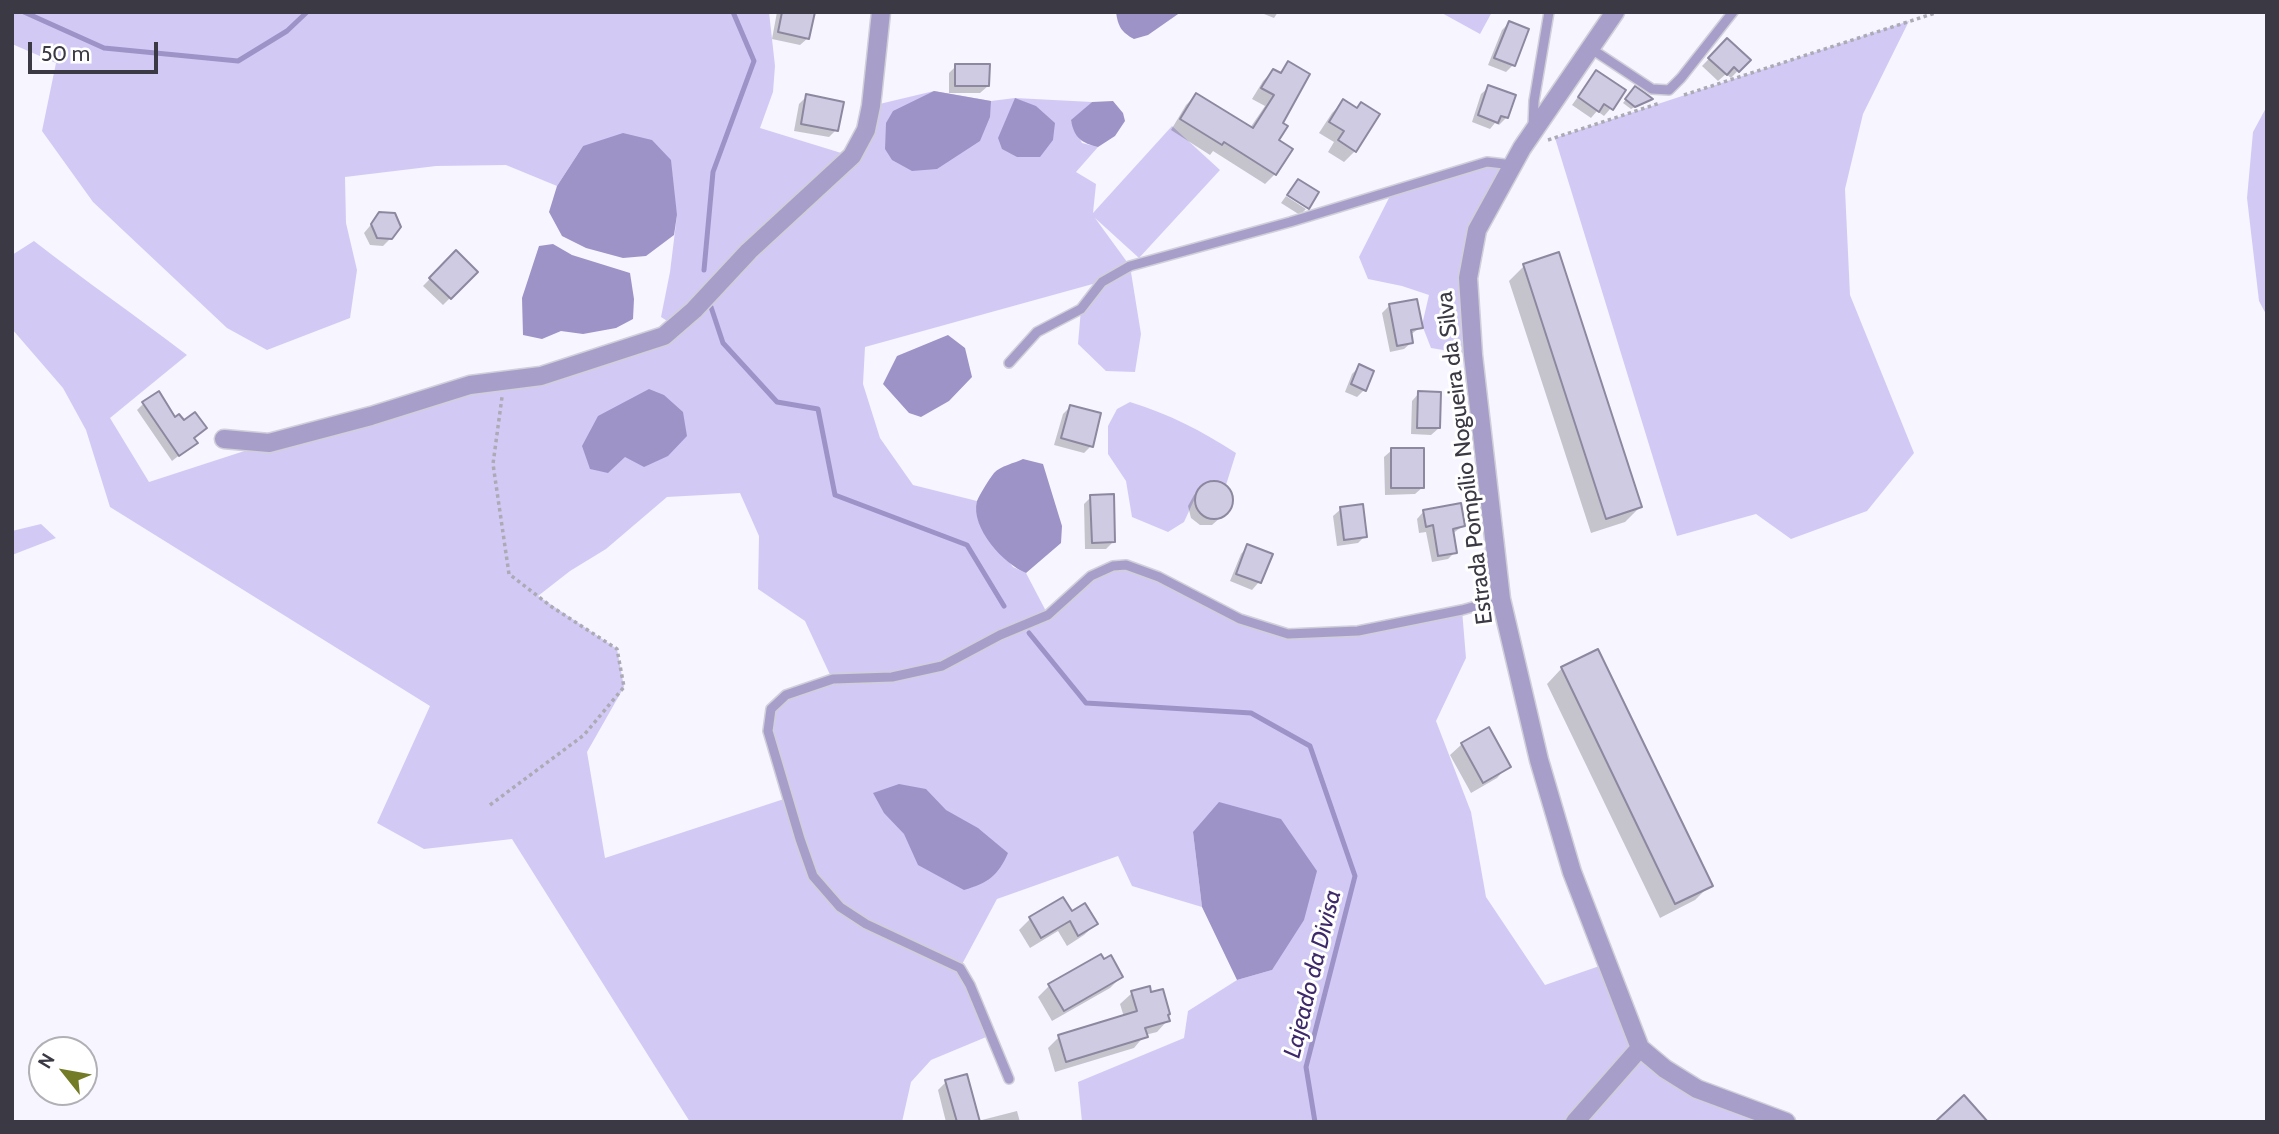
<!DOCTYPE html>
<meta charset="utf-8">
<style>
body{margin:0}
#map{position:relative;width:2279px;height:1134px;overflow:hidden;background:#f7f5ff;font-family:Cabin,sans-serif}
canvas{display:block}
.frame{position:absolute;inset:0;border:14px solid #3b3943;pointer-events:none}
.north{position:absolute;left:28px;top:1036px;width:70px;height:70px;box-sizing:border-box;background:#fff;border:2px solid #b1b0b4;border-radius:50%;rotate:301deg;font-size:19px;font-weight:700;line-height:28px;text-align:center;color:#3b3943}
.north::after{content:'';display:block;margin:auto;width:24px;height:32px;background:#747b26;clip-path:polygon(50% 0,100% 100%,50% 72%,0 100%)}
.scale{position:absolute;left:28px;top:42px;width:130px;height:32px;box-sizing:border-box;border:4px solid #3b3943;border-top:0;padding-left:9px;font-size:21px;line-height:24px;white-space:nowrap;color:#3b3943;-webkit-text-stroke:5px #fff;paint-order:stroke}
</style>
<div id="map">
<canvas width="2279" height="1134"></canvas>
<div class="frame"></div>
<div class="north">N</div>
<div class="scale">50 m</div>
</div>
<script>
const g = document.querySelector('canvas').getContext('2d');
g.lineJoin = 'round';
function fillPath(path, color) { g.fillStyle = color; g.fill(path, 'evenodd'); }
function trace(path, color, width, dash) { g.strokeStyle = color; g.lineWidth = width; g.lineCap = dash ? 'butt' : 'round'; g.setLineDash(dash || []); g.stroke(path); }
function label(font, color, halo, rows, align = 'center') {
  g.font = font + ' Cabin,sans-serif'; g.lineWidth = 6; g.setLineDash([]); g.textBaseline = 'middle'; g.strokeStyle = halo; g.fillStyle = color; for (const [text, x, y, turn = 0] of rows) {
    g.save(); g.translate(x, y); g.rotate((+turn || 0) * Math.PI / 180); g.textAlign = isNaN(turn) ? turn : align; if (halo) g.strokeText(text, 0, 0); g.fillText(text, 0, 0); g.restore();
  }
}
fillPath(new Path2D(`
 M12 12H769L775 66 773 92 760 128 851 156 871 106 934 91 991 101 1015 98 1092 102 1071 121 1082 143 1098 147 1076 172 1096 184 1093 213 1172 126 1220 170 1139 258 1095 218 1130 266 1141 334 1135 372 1106 371 1078 344 1081 309 1100 282 865 347 863 384 880 438 913 485 977 501 978 521 1013 567 1026 573 1048 615 1091 576 1126 565 1240 619 1302 633 1358 631 1462 610 1466 658 1436 721 1471 812 1486 897 1545 985 1608 963 1640 1048 1665 1069 1786 1122H1082L1078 1082 1184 1038 1188 1011 1237 980 1272 970 1193 832 1202 907 1132 886 1118 856 997 899 960 968 991 1035 931 1060 911 1082 902 1122H690L512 839 424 849 377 823 430 706 110 507 86 430 63 388 12 329V255L34 241C84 280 136 316 187 355L110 418 149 482 269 443 541 376 675 326 661 317 670 272 677 215 583 146 557 186 506 165 436 166 345 177 346 223 357 270 350 318 267 350 227 328 93 202 42 131 56 63 12 44ZM740 493 759 536 758 589 805 621 832 679 786 695 768 719 787 798 605 858 587 752 624 687 617 649 538 596 570 571 606 549 667 497Z
 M1440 12H1492L1480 34Z
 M1909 21 1863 114 1845 189 1850 295 1914 453 1867 511 1791 539 1756 514 1677 536 1555 138Z
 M2267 106V316L2259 301 2247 198 2253 132Z
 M1487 162 1513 165 1477 230 1473 355 1431 348 1422 325 1429 295 1402 286 1368 279 1359 257 1393 190Z
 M1130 402C1169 414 1202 431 1236 453L1226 485 1213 480 1201 485 1184 522 1168 532 1132 517 1126 481 1108 454V426L1117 409Z
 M41 524 56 538 12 555V531Z`), '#d2caf5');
fillPath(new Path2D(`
 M1116 12H1181L1148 35 1134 39C1121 32 1118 26 1116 12Z
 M934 91 991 101 990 117 980 141 937 169 912 171 892 160 885 149 886 123 893 111Z
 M1015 98 1036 106 1055 123 1053 140 1040 157H1017L1002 149 998 138Z
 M1113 101 1123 113 1125 121 1115 136 1098 147C1082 143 1074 138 1071 120L1092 102Z
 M623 133 652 140 671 160 677 215 674 235 646 256 623 258 586 248 562 236 549 212 557 186 583 146Z
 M553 244 572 255 630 273 634 299 633 319 616 328 583 334 561 331 542 339 523 335 522 298 539 246Z
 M948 335 965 348 972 377 949 401 921 417 909 413 883 384 897 356Z
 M649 389 664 395 683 412 687 436 668 456 644 467 625 457 608 473 590 469 582 446 598 416Z
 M1023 459 1043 464 1062 526 1061 543 1026 573C1004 564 970 528 977 501 980 494 989 479 994 473 1000 466 1015 463 1023 459Z
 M899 784 926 789 946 810 978 828 1008 853C998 876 988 883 964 890L918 865 904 834 884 813 873 793Z
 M1219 802 1281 819 1317 871 1304 920 1272 970 1237 980 1202 907 1193 832Z`), '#9e93c7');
fillPath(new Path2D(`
 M777 12H813L808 38 800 45 772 39Z
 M1259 12H1278L1274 18Z
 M1509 23 1513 65 1506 72 1488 65 1502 30Z
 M1727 40 1748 60 1731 78 1726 74 1718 81 1702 66Z
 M1288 64 1277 141 1275 174 1265 184 1213 151 1210 155 1171 130 1186 105 1196 95 1250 128 1265 106 1252 99 1263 81 1273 71 1278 74Z
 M956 66 988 86 980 93H949V73Z
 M1596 72 1611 108 1604 116 1597 111 1591 118 1572 105Z
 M1489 87 1507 117 1499 125 1495 123 1490 129 1472 122 1481 94Z
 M1632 92 1650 99 1631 109 1623 103Z
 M807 96 836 130 829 137 794 131 799 104Z
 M1343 102 1355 151 1344 162 1328 152 1334 142 1319 133 1332 113Z
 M1286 196 1306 209 1300 215 1281 203Z
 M380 214 391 238 383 246 370 245 364 233Z
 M456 252 476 272 443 305 423 286Z
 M1524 266 1640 507 1625 522 1591 533 1509 281Z
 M1389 306 1421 327 1410 335 1412 342 1404 349 1390 352 1382 313Z
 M1360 366 1364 390 1357 397 1345 392 1352 374Z
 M1419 393 1439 428 1431 435 1411 434 1412 401Z
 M144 403 174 419 196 442 172 461 137 410Z
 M1070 407 1091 446 1084 453 1054 445 1063 414Z
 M1392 450 1423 487 1415 494 1385 495 1384 457Z
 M1213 482 1225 486 1232 496 1230 509 1212 525H1200L1191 518 1188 506 1194 495 1202 487Z
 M1091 497 1114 541 1106 549H1085L1084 504Z
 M1341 509 1365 536 1358 543 1337 546 1333 516Z
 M1424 511 1463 526 1452 534 1455 552 1448 559 1432 562 1426 532 1419 533 1417 519Z
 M1248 546 1270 555 1259 582 1252 590 1230 581 1241 554Z
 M1562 668 1710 885 1695 900 1660 918 1547 684Z
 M1462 744 1508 766 1497 778 1471 793 1450 755Z
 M1071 914 1096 924 1084 935 1067 946 1058 931 1030 948 1019 930 1030 919Z
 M1121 977 1110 988 1052 1021 1038 997 1049 986Z
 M1148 988 1150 994 1167 1015 1168 1020 1157 1032 1145 1035 1134 1048 1055 1072 1048 1048 1059 1037 1124 1017 1120 1004 1132 993Z
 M946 1082 978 1121 1017 1111 1020 1122H946L938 1090Z`), '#0003');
trace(new Path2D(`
 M24 12 104 48 238 61 287 31 307 12
 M704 270 713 172 754 61 733 12
 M711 307 723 343 777 402 818 409 835 495 967 545 1004 606
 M1029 633 1086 703 1251 713 1310 746 1355 876 1306 1067 1315 1122`), '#9e93c7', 5);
const building = new Path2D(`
 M782 12H815L809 39 778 32Z
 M1509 21 1529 29 1515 66 1494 58Z
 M1727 38 1751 60 1739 72 1734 67 1727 75 1708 58Z
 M1288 61 1310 74 1283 123 1288 126 1279 140 1293 149 1276 175 1224 142 1222 145 1180 119 1196 93 1253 128 1274 95 1261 88 1273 69 1281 73Z
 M955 64H990L989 86H955Z
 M1596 70 1626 90 1613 110 1604 104 1599 112 1578 97Z
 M1488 85 1516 95 1508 118 1501 116 1498 123 1478 115Z
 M1635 86 1645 93 1653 99 1635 107 1625 99Z
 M806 94 844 102 838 131 801 124Z
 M1343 99 1357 108 1361 102 1380 114 1356 152 1338 140 1344 131 1329 122Z
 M1298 179 1319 192 1309 209 1287 195Z
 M379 212 395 213 401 227 392 239 377 238 371 224Z
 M456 250 478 272 451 299 429 278Z
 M1559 252 1642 507 1606 519 1523 264Z
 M1417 299 1423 328 1411 330 1413 343 1397 346 1389 304Z
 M1359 364 1374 371 1366 391 1351 384Z
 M159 391 175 417 179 414 184 420 195 412 207 428 194 438 198 443 179 456 142 402Z
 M1418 391 1441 392 1440 428H1417Z
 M1070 405 1101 413 1093 447 1061 438Z
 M1391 448H1424V488H1391Z
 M1195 500a19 19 0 1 1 38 0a19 19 0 1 1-38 0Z
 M1114 494 1115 542 1092 543 1090 495Z
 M1461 503 1465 526 1453 529 1457 553 1438 556 1433 525 1426 527 1423 510Z
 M1363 504 1367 537 1344 540 1340 507Z
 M1247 544 1273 554 1261 583 1236 574Z
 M1598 649 1713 886 1675 904 1561 667Z
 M1489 727 1511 767 1483 783 1461 743Z
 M1063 897 1072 911 1085 903 1098 924 1078 936 1070 921 1041 938 1029 917Z
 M1101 954 1104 959 1111 955 1123 977 1064 1011 1048 984Z
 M1150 986 1151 992 1163 989 1170 1014 1168 1015 1170 1021 1145 1028 1148 1037 1066 1062 1058 1035 1137 1011 1131 991Z
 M967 1074 980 1122H957L945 1080Z
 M1964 1095 1988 1122H1935Z`);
fillPath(building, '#cfcbe3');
trace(building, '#8d889f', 2);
const lane = new Path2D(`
 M1590 48 1652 89 1669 90 1681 78 1733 12
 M1533 127 1534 101 1549 12
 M1009 363 1037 332 1081 309 1102 282 1130 266 1290 222 1487 162 1513 165
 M1009 1079 970 985 960 968 866 924 840 907 813 876 800 839 768 731 771 709 786 695 833 679 892 677 942 666 1000 635 1048 615 1091 576 1113 566 1126 565 1159 577 1240 619 1288 634 1358 631 1462 610 1501 599`);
const street = new Path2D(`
 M1615 12 1522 148 1477 230 1468 278 1473 355 1501 599 1539 760 1572 872 1640 1048 1665 1069 1697 1089 1786 1122
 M224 439 269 443 371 416 470 385 541 376 664 336 694 310 749 251 852 156 866 130 871 106 881 12
 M1575 1122 1640 1048`);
trace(lane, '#d1cfd9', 12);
trace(street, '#d1cfd9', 21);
trace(new Path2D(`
 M1684 95 1938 12
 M1548 140 1660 103
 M490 805 584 735 624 687 617 649 552 607 509 574 493 464 502 397`), '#acaab4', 3.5, [3.5, 3.5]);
trace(lane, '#a79fc9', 9);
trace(street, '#a79fc9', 18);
label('23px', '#3b3943', '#fff', [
 ["Estrada Pompílio Nogueira da Silva",1465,458,-97]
]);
label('italic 24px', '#3e2a6a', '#fff', [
 ["Lajeado da Divisa",1313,974,-76]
]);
</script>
